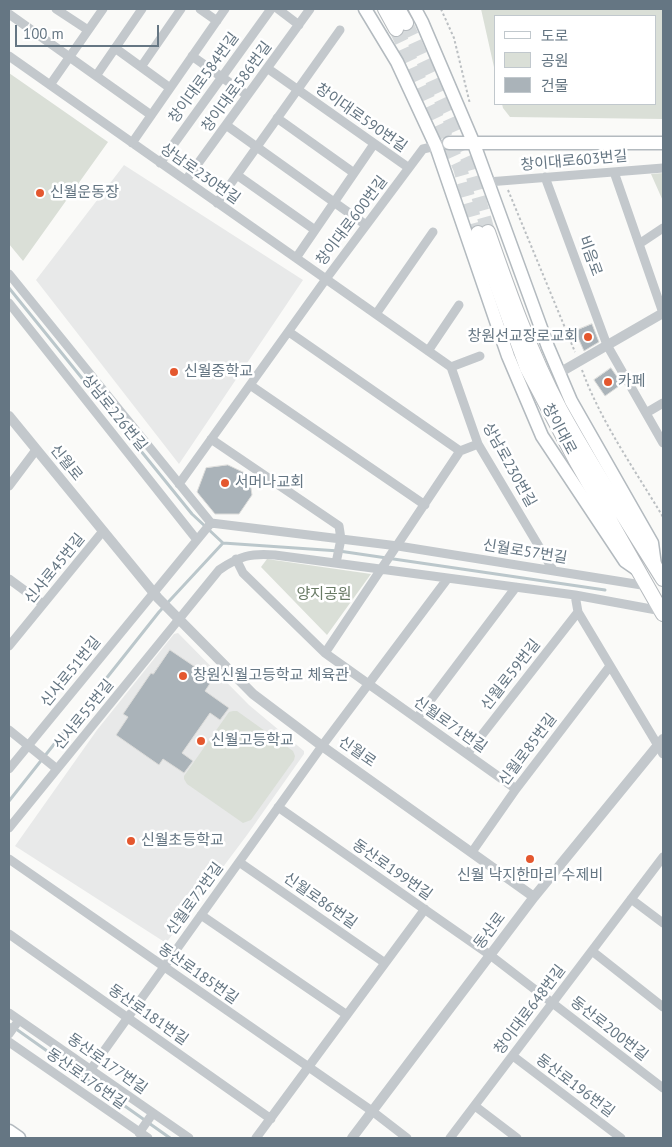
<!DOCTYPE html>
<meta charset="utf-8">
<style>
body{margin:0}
#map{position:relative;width:672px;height:1147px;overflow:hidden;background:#fafaf8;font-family:"PT Sans","Noto Sans KR",sans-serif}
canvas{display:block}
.frame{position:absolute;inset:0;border:10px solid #657683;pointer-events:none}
.legend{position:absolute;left:494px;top:15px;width:162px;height:90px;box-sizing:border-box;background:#fff;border:1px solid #c1c8cd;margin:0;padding:6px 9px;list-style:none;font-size:15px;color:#657683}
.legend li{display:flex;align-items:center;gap:10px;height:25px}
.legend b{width:25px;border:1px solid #c1c8cd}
.scale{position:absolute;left:15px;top:25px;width:144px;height:22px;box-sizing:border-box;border:2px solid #657683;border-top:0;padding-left:6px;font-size:15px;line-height:18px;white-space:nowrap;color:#657683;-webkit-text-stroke:4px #fff;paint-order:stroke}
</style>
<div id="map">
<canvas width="672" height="1147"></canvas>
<div class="frame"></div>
<ul class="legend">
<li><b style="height:6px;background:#fff"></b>도로</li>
<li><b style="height:14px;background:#dadfd7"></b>공원</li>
<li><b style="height:14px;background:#aab3b9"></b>건물</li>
</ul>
<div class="scale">100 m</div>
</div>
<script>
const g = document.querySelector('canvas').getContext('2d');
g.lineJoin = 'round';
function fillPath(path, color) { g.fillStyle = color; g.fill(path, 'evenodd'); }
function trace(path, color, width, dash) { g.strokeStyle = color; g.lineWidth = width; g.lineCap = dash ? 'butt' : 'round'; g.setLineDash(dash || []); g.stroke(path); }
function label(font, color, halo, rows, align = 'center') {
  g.font = font + ' "PT Sans","Noto Sans KR",sans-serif'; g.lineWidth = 5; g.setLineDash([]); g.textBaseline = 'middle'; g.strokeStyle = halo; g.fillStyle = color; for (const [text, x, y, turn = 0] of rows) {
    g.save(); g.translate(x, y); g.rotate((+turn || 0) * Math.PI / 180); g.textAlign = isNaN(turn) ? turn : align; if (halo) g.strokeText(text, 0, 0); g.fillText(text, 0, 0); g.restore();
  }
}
fillPath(new Path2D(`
 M124 165 303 280 179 464 36 280Z
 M178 633 249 705 304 751V754L247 835 166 943 15 846 97 730 174 634Z`), '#e8e9e9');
fillPath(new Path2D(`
 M481 9H663V119L510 117 503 108 502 104H656V16H496V76Z
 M9 73 108 142 23 261 9 244Z
 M663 173V201L651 174Z
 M267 559 371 574 327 635 261 567Z
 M233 711H237L293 751 295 756 294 760 251 820 243 823 187 784 184 779V776L229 712Z`), '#dadfd7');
trace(new Path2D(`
 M9 288 192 514 223 543
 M9 801 159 612 223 543 339 551 605 590
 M9 1024 170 1138`), '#bbc7cb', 3);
const building = new Path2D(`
 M592 324 599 342 584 351 575 331Z
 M611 368 622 384 605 396 594 380Z
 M228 465 249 475 252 495 239 514H215L197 492 206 468Z
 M170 650 213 679 205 691 229 708 220 720 210 713 182 753 193 761 184 773 163 759 159 765 116 735 128 717 123 714 151 673 153 674Z`);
fillPath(building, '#aab3b9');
trace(building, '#dcdcda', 1);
trace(new Path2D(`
 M406 23 469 162 488 232
 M396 29 460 168 478 233`), '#d5d9db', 14, [14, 7]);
const secondary = new Path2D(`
 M365 9 397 62 436 146 508 356 542 436 625 561 638 570
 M415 9 422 22 474 144 548 347 571 401 652 543 655 565
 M449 143H663
 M9 1131 19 1138`);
const primary = new Path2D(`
 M385 9 396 29
 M398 9 406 23
 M488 232C509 292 530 352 560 409 592 467 628 523 663 579
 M478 233 527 368 575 459 663 614`);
trace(secondary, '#b3babf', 15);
trace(primary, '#b5babe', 16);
trace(new Path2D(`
 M441 9 454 38 470 104
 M508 190 575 352
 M582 370C601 422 635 470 663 517`), '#bbbfc2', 2, [2.5, 2.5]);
trace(new Path2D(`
 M56 9 88 30
 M200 9 217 21
 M278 9 299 25
 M9 14 151 115
 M115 48 170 88
 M9 56 451 367 478 444 553 570
 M192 56 247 95
 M141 67 181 9
 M267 68 409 168
 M96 76 142 9
 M50 85 103 9
 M277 118 354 173
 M226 125 366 225
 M132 143 225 9
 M160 163 271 9
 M614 172 663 313
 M237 175 315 230
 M545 177 607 345 663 443
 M186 180 310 9
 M488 182 663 168
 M217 203 340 30
 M639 244 663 228
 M296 258 374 144
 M9 274 211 523
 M9 303 197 540
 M376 314 433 232
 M289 332 460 451
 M428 351 459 305
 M451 367 480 356
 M250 385 425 505
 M646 413 663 403
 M211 439 339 526 341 539 336 563
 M179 484 326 279 423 149 449 143
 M9 486 36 450
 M236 559 243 573 325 653 516 789
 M9 579 43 604
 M575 595 578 612 663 754
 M9 646 103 531
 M325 653 460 451 478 444
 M417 718 516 587
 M9 730 57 769
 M467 754 578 612
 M9 769 211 523 398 546 648 586
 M278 807 490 955 663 1088
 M9 828 219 570C239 556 251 553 275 555L575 595 662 611
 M472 852 516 789 610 666
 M9 859 372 1111 407 1138
 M239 862 385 963
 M631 899 663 923
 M201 915 347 1015
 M9 934 271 1119
 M592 951 663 1007
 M9 1013 189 1138
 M9 1034 19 1020
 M9 1042 148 1138
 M513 1056 621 1138
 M91 1069 322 746 448 578
 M475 1106 517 1138
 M139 1133 153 1113
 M256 1138 425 909
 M450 1138 663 857`), '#c3c8cc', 9);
trace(new Path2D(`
 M559 373 663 313
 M9 416 158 598 253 694 322 746 534 897
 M352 1138 534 897 663 739`), '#c3c8cc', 10);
trace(secondary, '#fff', 12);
trace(primary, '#fff', 14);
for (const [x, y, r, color] of [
 [40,193,5,"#e4572e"],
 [588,337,5,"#e4572e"],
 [174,372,5,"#e4572e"],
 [608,382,5,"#e4572e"],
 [225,483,5,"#e4572e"],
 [183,676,5,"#e4572e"],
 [201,741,5,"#e4572e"],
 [131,841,5,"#e4572e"],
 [530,859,5,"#e4572e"]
]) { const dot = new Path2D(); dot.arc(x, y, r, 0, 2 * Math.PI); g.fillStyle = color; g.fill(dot); trace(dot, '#fff', 2); }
label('15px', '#657683', '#fff', [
 ["창이대로584번길",204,78,-54],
 ["창이대로586번길",237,87,-54],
 ["창이대로590번길",361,118,35],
 ["창이대로603번길",574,161,-5],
 ["상남로230번길",200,174,35],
 ["창이대로600번길",352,221,-53],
 ["비음로",590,256,70],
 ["상남로226번길",114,413,51],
 ["창이대로",559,429,62],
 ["신월로",66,463,51],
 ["상남로230번길",509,465,61],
 ["신월로57번길",525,552,9],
 ["신사로45번길",55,569,-51],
 ["신사로51번길",71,672,-51],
 ["신월로59번길",511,675,-52],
 ["신사로55번길",84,715,-51],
 ["신월로71번길",450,725,35],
 ["신월로85번길",528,750,-53],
 ["신월로",357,752,35],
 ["동산로199번길",392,870,35],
 ["신월로72번길",195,899,-54],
 ["신월로86번길",320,901,35],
 ["동산로",490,931,-53],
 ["동산로185번길",198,974,35],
 ["창이대로648번길",530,1010,-53],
 ["동산로181번길",148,1015,35],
 ["동산로200번길",609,1029,38],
 ["동산로177번길",107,1064,35],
 ["동산로176번길",86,1079,35],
 ["동산로196번길",575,1086,37]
]);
label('15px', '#657683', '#fff', [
 ["신월운동장",50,193],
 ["창원선교장로교회",578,337,"right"],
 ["신월중학교",184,372],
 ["카페",618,382],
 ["서머나교회",235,483],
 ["창원신월고등학교 체육관",193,676],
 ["신월고등학교",211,741],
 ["신월초등학교",141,841],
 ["신월 낙지한마리 수제비",530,876,"center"]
], 'left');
label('15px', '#687a64', '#fff', [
 ["양지공원",324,595]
]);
</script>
